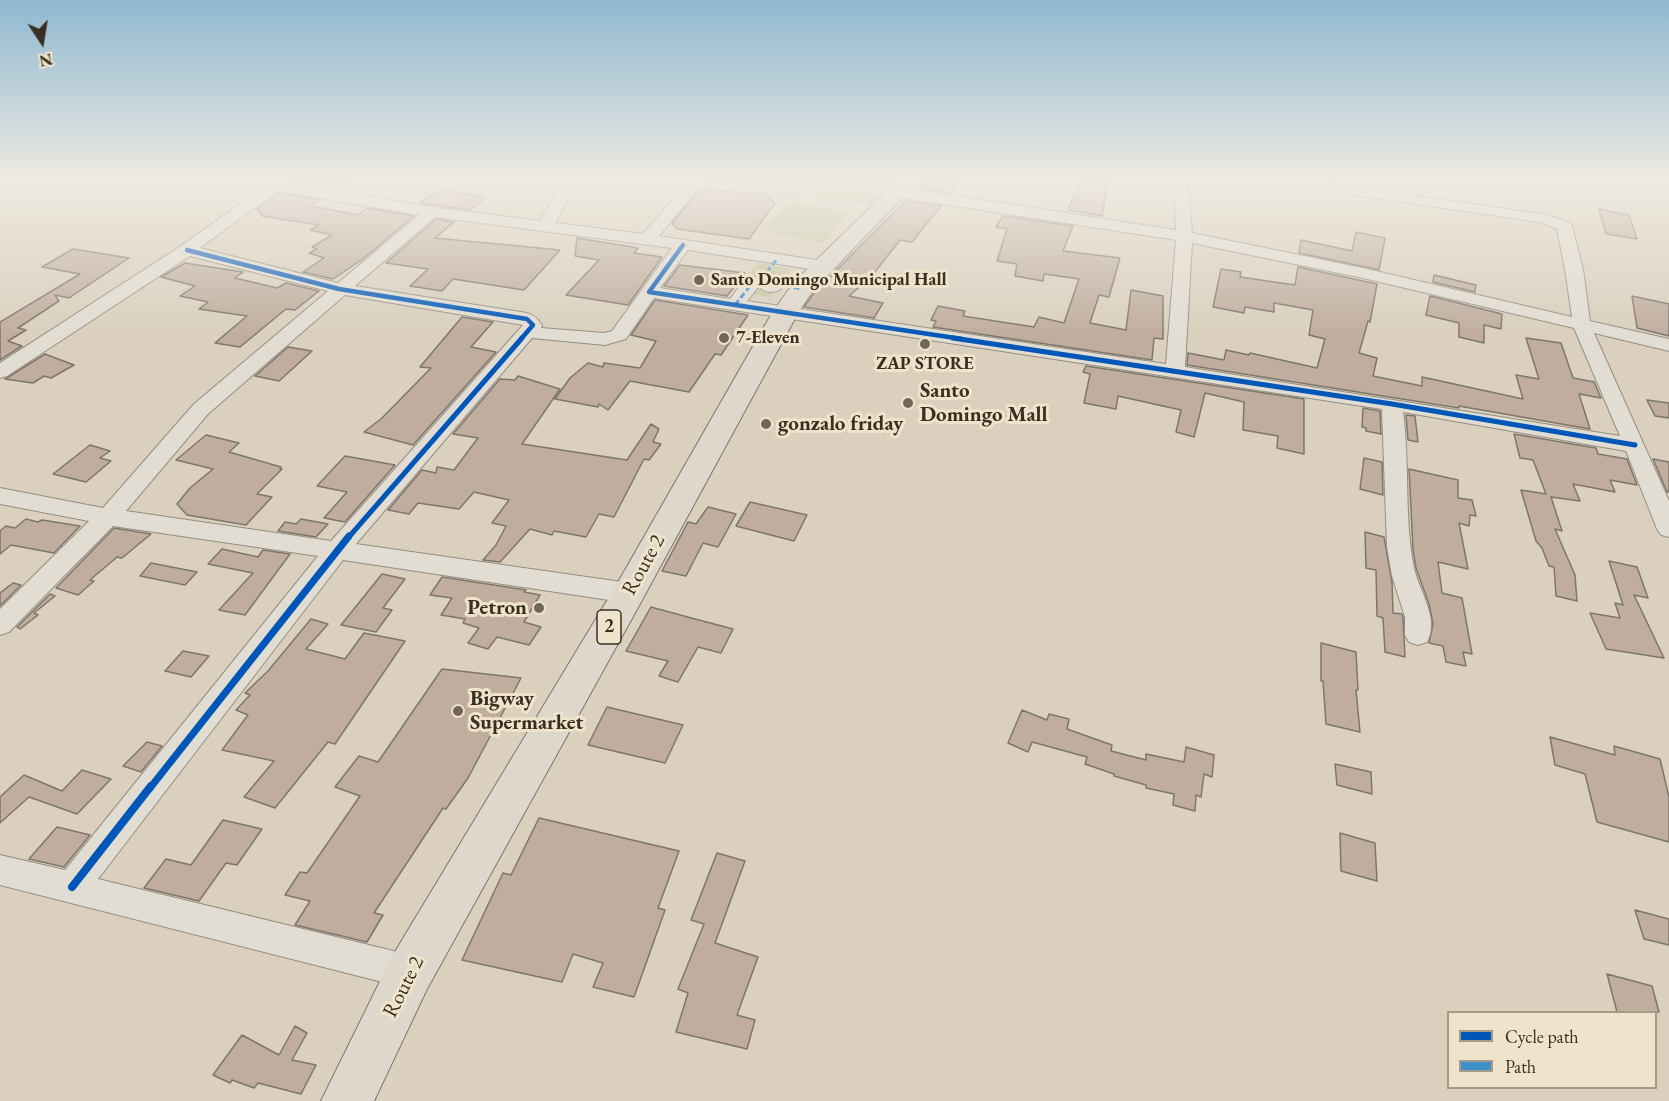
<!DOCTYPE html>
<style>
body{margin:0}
#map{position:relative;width:1669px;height:1101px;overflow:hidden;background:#dad0bd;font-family:"EB Garamond",serif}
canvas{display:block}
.legend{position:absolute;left:1447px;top:1011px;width:210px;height:78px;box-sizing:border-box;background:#efe3cc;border:2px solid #a69b88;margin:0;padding:8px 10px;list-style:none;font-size:18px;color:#382e21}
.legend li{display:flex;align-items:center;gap:12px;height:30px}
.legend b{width:30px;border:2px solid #a69b88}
.north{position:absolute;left:12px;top:12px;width:60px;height:60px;-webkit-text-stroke:4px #efe3cc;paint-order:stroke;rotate:168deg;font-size:16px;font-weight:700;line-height:24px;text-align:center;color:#382e21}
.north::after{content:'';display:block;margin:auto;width:21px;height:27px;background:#382e21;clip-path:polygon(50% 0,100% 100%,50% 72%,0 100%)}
</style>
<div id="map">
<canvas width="1669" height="1101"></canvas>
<ul class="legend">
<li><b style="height:8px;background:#0057b8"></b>Cycle path</li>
<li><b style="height:8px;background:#3e90cb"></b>Path</li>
</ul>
<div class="north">N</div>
</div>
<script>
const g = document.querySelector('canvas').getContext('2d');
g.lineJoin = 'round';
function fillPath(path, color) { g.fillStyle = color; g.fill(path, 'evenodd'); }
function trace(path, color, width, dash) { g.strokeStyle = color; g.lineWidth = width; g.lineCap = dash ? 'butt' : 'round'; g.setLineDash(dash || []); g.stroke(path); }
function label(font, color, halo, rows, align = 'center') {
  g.font = font + ' "EB Garamond",serif'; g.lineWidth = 6; g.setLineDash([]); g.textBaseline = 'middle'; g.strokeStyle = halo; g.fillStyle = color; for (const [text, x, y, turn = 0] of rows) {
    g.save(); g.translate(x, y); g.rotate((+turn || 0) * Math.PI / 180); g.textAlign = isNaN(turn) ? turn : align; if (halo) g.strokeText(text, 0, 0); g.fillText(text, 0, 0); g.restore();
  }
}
fillPath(new Path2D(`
 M700 181H903L877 206 697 184Z
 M790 201 849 212 824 243 763 231Z
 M758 263 791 269 770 297 735 291Z`), '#c7c5a1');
const building = new Path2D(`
 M290 181H351L338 189Z
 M923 181H960L951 193 917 188Z
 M1080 181H1108L1102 216 1068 210Z
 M445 189 485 198 470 210 421 203 430 195H436Z
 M703 189 765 194 775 203 749 239 677 229 672 223 700 190Z
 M279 193 320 200 311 206 358 215 367 208 414 216 363 259 333 279 303 272 324 258 309 253 317 249 312 247 332 235 310 230 319 225 262 216 257 209Z
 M905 201 941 206 912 242 900 240 871 277 849 296 883 303 874 318 804 307 814 293Z
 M1599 209 1629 215 1637 239 1606 234Z
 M1003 216 1073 226 1063 251 1120 258 1109 297 1099 295 1090 323 1126 330 1131 290 1163 296V339L1154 338 1152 360 933 327 936 321 931 320 938 306 965 311 963 316 1034 327 1039 317 1064 323 1079 279 1044 274 1043 281 1015 276 1017 264 997 261 1007 229 996 227Z
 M436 219 454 222 435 238 560 250 524 290 453 279 442 291 410 286 428 269 386 263Z
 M1356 232 1385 238 1379 270 1299 253 1301 240 1352 251Z
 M577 238 638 248 634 253 662 257 628 305 566 295 599 260 575 256Z
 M73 249 129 258 69 298 55 295 59 301 18 328 26 330 8 341 22 346 0 360V322L80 274 42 267Z
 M185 263 243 272 235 278 277 288 286 283 319 291 295 310 286 309 240 347 215 343 247 316 199 309 208 302 180 296 195 286 161 277Z
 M680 265 745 273 727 296 664 286Z
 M1298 267 1377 284 1370 322 1368 321 1359 353 1377 358 1373 376 1422 386V377L1523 399 1516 375 1539 379 1526 338 1561 343 1573 378 1594 382 1601 398 1579 394 1590 429 1459 406V408L1187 365 1188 353 1224 360 1226 350 1249 355 1250 353 1317 368 1325 339 1309 335 1313 310 1274 303V312L1245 307 1244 313 1213 307 1221 269 1241 272 1240 277 1295 285Z
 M1434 275 1476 285 1475 292 1433 282Z
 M1430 296 1502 314 1501 329 1484 325V343L1459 337V323L1426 315Z
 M1632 296 1669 304V336L1637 328Z
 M655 300 748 315 721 355 715 354 689 392 630 381 608 410 599 404 598 407 555 399 570 378 588 363 603 367 604 363 640 368 656 341 631 335Z
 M462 317 493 322 471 347 496 352 413 445 364 432 382 418 431 368 420 367Z
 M288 347 312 351 279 381 255 376Z
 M45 354 74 365 51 378 44 376 33 383 5 379Z
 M1086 366 1304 399V454L1277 448 1278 436 1243 430 1244 402 1205 393 1194 437 1176 432 1181 410 1118 396 1116 409 1084 403 1090 374 1083 372Z
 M518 376 560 389 522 444 627 460 651 424 659 429 653 442 661 444 649 460 644 459 614 517 599 514 586 537 554 531 552 535 530 529 500 562 483 560 496 545 506 526 492 523 509 500 474 492 459 509 418 503 409 514 388 510 422 470 436 473 437 467 454 470 478 438 453 434 500 379 515 380Z
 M1647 400 1669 403V418L1655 416Z
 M1363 408 1380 411 1381 434 1366 431V428L1362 427Z
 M1406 415 1415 416 1418 442 1408 440Z
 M1514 434 1596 448 1598 454 1627 459 1637 485 1610 480 1615 492 1573 484 1580 501 1551 497 1562 531 1555 529 1575 575 1577 601 1556 596 1554 567 1549 566 1542 548 1536 541 1521 490 1546 494 1533 460 1520 458Z
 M206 435 239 443 229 452 281 467 280 469H282L257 494 272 497 246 525 187 515 177 504 190 488 213 469 176 460Z
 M90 445 110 451 100 458 111 461 86 482 53 474Z
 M345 456 395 465 345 522 324 518 347 492 317 486Z
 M1364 458 1382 462 1383 495 1360 489Z
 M1653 459 1669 462V492H1667Z
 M1409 469 1458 480V498L1472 500 1476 516 1470 515 1469 526 1459 523 1468 569 1438 562 1442 593 1462 598 1472 654 1463 652 1466 666 1446 662 1443 646 1429 643 1433 624 1429 604 1416 568 1413 549Z
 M750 502 807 515 794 541 736 526Z
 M708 507 736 514 718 547 703 543 686 576 662 571 688 522 696 524Z
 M26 519 38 522 42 520 80 526 54 553 11 545 0 554V531L6 526 15 528Z
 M301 519 328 524 316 537 278 531 285 522 296 524Z
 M114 528 151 534 122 558 117 557 90 580 94 581 78 595 56 588Z
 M1365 532 1384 537 1392 582 1393 613 1402 614 1403 617 1405 657 1385 652 1383 618 1377 616 1376 570 1366 568Z
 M222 549 258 557 263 550 290 554 245 615 219 610 253 573 208 564Z
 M1609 561 1637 567 1648 598 1634 595 1664 658 1606 649 1590 613 1620 618 1615 603 1623 605Z
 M151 563 197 572 185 585 140 576Z
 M382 574 405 579 383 608 392 610 376 632 341 625Z
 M442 577 526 590 524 592 540 595 524 622 541 627 529 645 497 637 488 649 468 643 479 628 463 623 465 619 441 615 452 598 430 595Z
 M13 583 21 585 0 606V593Z
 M50 594 55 596 34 613 38 615 20 629 17 627Z
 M651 607 695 619 733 629 721 653 698 647 678 682 659 676 668 661 626 651Z
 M311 619 328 624 306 649 345 659 364 633 405 641 335 744 328 742 275 808 244 797 274 761 222 750 248 715 236 710 250 695 245 693 268 671Z
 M1321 643 1356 652 1358 690H1356L1360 732 1326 724 1323 681H1321Z
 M183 651 209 656 191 677 165 671Z
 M442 669 521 678 468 778 446 809 443 808 374 913 383 915 367 942 295 925 310 901 285 895 300 872 307 873 360 796 335 787 359 756 378 762Z
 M607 707 683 725 665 763 588 745Z
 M1022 710 1047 720 1049 714 1069 719 1067 729 1112 745 1111 751 1146 760V754L1184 762 1186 747 1214 755 1212 777 1204 774 1201 797 1196 795 1195 811 1173 805 1174 794 1146 788V785L1114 776V774L1085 764 1087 757 1032 742 1028 752 1008 743Z
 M1550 737 1615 755 1614 746 1660 759 1669 797V842L1597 822 1585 774 1555 765Z
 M147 742 162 746 141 772 123 766Z
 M1335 764 1371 772 1372 794 1337 785Z
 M82 770 111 779 77 814 29 797 0 823V797L24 775 62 791Z
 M539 818 679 851 658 908 665 910 634 997 593 987 603 963 573 954 562 982 462 960 503 873 511 875Z
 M223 820 262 829 237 865 226 863 199 901 144 888 166 859 191 865Z
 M57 827 90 835 64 867 29 859Z
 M1340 833 1375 843 1377 881 1341 871Z
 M717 853 745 861 715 943 758 957 737 1015 755 1020 747 1049 676 1032 688 993 678 989 704 924 691 920Z
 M1635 910 1669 919V945L1644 939Z
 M1607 974 1652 986 1659 1012H1617Z
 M295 1026 307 1033 292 1060 316 1065 301 1094 258 1083 254 1088 232 1080 230 1083 213 1075 242 1035 279 1055Z`);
fillPath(building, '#c0ad9e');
trace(building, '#7d766b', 1.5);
const minor = new Path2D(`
 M241 181H288L287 183 432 207 540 221 563 181H577L555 223 643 234 689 181H704L659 236 823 261 829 262 832 266 829 270 823 271 688 250 660 288 730 299C739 288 746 272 761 278 768 271 778 273 783 281L780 290C772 293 764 293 759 286L747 301 1166 364 1176 240 897 197 889 192 897 187 1176 230 1174 181H1188L1192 233 1363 268 1572 317 1565 269 1557 229 1539 222 1286 185 1279 181H1314L1548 215 1570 223 1572 226 1583 269 1590 321 1669 339V351L1594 333 1669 501V537L1661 535 1657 529 1626 451 1403 412C1410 464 1404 517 1414 568 1419 591 1440 619 1427 642L1418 645 1409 642 1405 635V617L1392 576 1387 547 1382 409 654 298 626 339 605 345 532 338 356 544 629 583 638 586 642 593 638 600 629 603 343 560 98 879 410 955 422 960 427 972 422 984 410 989 0 885V855L65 870 318 556 113 526 9 632 0 635V609L89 521 0 504V488L103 508 194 404 328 291 190 256 7 376 0 378V363L181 246 262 188 243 184ZM278 191 419 215 338 283 200 248ZM435 217 672 248 612 331 604 333 541 328 542 325C538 319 534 315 527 313L355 286ZM1192 243 1363 278 1574 328 1620 436 1185 367ZM345 295 523 325 331 541 126 511 208 414Z`);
const highway = new Path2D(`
 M897 181H918L812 292 798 313 641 602 427 989 374 1101H321L393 955 617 584 772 313 794 282Z`);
trace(minor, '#948d80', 2);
trace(highway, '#7d766b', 2);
fillPath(minor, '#e2ddd3');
fillPath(highway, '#ddd7cc');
trace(new Path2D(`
 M761 279 778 258
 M776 283 801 289
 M735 305 754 281`), '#3e90cb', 3, [6, 3]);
trace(new Path2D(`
 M683 245 649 292 962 339
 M187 250 339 289 527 319 533 325 521 339`), '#0057b8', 4.5);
trace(new Path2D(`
 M953 338 1392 404 1635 445
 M348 538 522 338`), '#0057b8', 5);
trace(new Path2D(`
 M150 788 349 536`), '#0057b8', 7);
trace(new Path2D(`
 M72 887 151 786`), '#0057b8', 8);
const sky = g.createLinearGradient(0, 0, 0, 335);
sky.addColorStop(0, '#8fb8d1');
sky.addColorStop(0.54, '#eeeae1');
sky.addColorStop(1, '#eeeae100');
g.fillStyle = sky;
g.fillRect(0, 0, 1669, 335);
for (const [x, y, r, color] of [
 [699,280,6,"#716758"],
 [724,338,6,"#716758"],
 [925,344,6,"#716758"],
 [908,403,6,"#716758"],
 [766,424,6,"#716758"],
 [539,608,6,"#716758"],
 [458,711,6,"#716758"]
]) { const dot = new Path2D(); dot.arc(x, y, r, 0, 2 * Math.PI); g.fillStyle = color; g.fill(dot); trace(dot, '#efe3cc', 2); }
label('bold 18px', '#382e21', '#efe3cc', [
 ["Santo Domingo Municipal Hall",711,280],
 ["7-Eleven",736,338],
 ["ZAP STORE",925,364,"center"]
], 'left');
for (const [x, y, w] of [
 [609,627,24]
]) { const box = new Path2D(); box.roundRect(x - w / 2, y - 17, w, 34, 4.5); g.fillStyle = '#efe3cc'; g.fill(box); trace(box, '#382e21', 1.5); }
label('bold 20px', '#382e21', null, [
 ["2",609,627]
]);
label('bold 21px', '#382e21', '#efe3cc', [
 ["Santo",920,391],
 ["Domingo Mall",920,415],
 ["gonzalo friday",778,424],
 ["Petron",527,608,"right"],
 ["Bigway",470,699],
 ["Supermarket",470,723]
], 'left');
label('21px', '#382e21', '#efe3cc', [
 ["Route 2",644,565,-61],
 ["Route 2",404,987,-63]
]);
</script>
